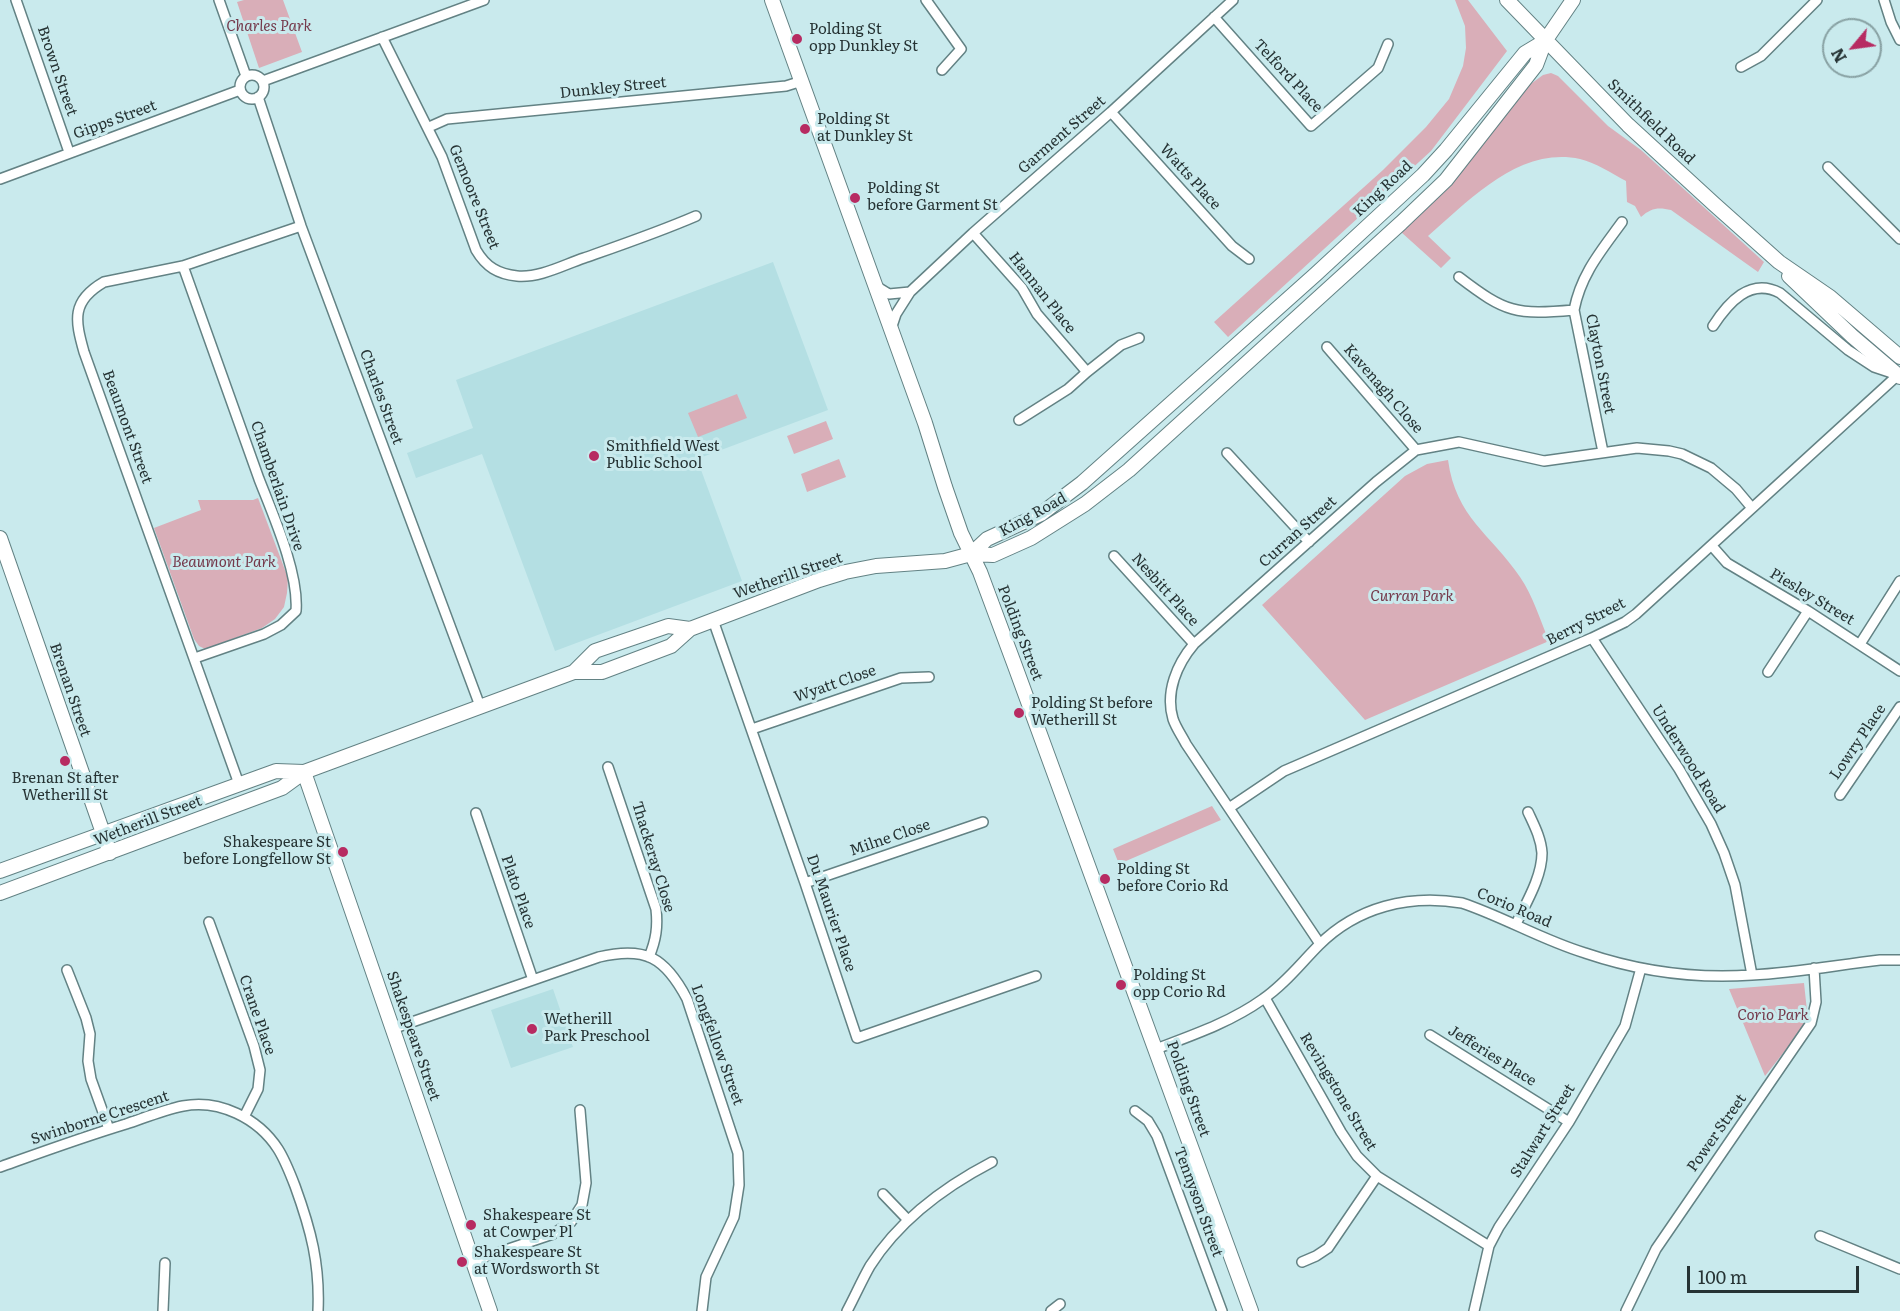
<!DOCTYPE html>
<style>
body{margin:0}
#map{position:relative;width:1900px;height:1311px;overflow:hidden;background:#c9eaed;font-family:Literata,serif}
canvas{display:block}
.north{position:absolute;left:1822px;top:18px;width:60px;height:60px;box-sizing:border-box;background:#c9eaed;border:2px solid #88a1a3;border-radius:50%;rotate:241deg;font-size:16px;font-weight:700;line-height:24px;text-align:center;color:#263334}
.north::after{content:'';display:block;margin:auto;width:21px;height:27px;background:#b72b62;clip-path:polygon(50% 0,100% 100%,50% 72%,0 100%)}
.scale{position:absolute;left:1687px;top:1266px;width:172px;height:27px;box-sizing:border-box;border:3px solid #263334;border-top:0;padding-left:8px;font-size:18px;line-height:21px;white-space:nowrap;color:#263334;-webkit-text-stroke:4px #c9eaed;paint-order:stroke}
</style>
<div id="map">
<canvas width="1900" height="1311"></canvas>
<div class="north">N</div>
<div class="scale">100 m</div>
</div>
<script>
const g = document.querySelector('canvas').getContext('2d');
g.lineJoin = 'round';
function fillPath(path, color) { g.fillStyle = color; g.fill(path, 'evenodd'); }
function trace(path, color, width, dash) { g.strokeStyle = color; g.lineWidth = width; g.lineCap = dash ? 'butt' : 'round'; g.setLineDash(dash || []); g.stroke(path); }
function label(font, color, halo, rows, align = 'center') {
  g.font = font + ' Literata,serif'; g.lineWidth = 6; g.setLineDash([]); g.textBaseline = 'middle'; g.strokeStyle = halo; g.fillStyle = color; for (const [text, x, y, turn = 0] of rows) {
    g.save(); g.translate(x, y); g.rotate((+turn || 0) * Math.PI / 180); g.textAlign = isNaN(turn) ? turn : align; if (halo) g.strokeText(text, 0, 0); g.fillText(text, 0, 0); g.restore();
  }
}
fillPath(new Path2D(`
 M773 262 828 410 697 459 742 581 555 651 482 454 416 478 407 453 473 428 456 380Z
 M553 989 573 1047 511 1068 491 1010Z`), '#b4dfe3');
fillPath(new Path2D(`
 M244 0H283L302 52 259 68 237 2Z
 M1455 0H1468L1507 51 1431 151 1228 337 1214 322 1383 170 1426 127 1449 99 1463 66 1466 48 1465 26Z
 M1551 73 1558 76 1608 126 1641 150 1764 262 1758 272 1671 210C1658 207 1651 208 1641 217L1635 206 1627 202 1626 181C1611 173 1596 163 1580 159 1519 146 1470 200 1428 236L1451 258 1441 268 1401 232 1487 139 1528 86 1543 75Z
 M737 394 747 418 698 437 688 413Z
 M826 421 833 439 794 454 787 436Z
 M839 459 846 477 807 492 801 474Z
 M1448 460C1456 518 1490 533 1520 577 1533 596 1540 620 1549 641L1365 720 1262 605 1405 476 1427 464Z
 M258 498 288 578 287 593 284 607 275 619 262 628 205 649 199 646 194 639 154 528 201 510 198 500H253Z
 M1212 806 1221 820 1119 864 1113 849Z
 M1804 983 1807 1011 1803 1028 1765 1076 1729 989Z`), '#d9aeb8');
const street = new Path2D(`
 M16 0 69 152
 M219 0 246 76
 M926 0 961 49 942 70
 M1884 0 1891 22 1900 40
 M1214 17 1311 126 1378 68 1388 44
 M382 37 442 157 476 250C486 267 498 274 517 276 540 278 563 265 584 258 621 245 659 232 696 216
 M1741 67 1761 56 1817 0
 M240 87a12 12 0 1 1 24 0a12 12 0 1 1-24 0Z
 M263 81 484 0
 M258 97 301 226 480 706
 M1111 112 1232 246 1249 259
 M429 127 447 119 786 86 802 81
 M1828 167 1900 239
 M0 179 240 90
 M973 233 1022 288 1037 314 1087 372
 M183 266C208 337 234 408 259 479 273 515 299 573 296 611L281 625 264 634 195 658
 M1459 277C1506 313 1516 315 1574 310
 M876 286 889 294 910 292
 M891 329 896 314 910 292 973 233 1111 112 1233 0
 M1327 347 1416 450
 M1019 420 1068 389 1087 372 1121 345 1139 338
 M1603 452 1574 310C1581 274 1601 251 1622 222
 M1227 453 1309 542
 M1712 546 1727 563 1808 611 1900 671
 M1114 556 1194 644
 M713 620 805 883 857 1038 1036 976
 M1592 638 1679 769 1711 824 1724 853 1735 885 1752 975
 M1860 644 1900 581
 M1768 672 1808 611
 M752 729 901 678 929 677
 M608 767 656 909C658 927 656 940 649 957
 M239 784 84 352C75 320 71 301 104 282L183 266 301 226
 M1840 795 1900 707
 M1229 808 1284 771 1592 638 1625 622 1636 614 1898 375 1874 367 1848 350 1780 293C1750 277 1728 303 1713 326
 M476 813 533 980
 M805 883 983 822
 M209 922 254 1046 260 1070 258 1089 244 1117
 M1516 924C1526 903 1542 877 1542 853 1541 838 1534 825 1528 812
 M1320 944 1186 744C1182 736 1176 728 1173 719 1165 692 1177 664 1194 644L1376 482 1416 450 1459 442 1544 461 1637 448 1669 451 1682 454 1711 468 1736 489 1752 508
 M67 970 86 1018 90 1034 88 1061 91 1079 109 1129
 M1265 998 1341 1132 1357 1156 1377 1176 1489 1246
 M392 1029 599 957C645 946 665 957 687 999L738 1153 739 1185 734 1217 706 1277 702 1311
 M1430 1035 1569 1122
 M1156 1049C1193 1035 1231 1022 1263 999 1285 984 1301 963 1319 945 1357 907 1409 894 1462 903 1504 917 1542 940 1585 953 1638 971 1696 979 1752 975 1795 973 1837 965 1880 960H1900
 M1135 1111 1148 1121 1157 1136 1222 1311
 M0 1167C42 1152 83 1137 126 1124 144 1118 163 1110 183 1106 219 1099 258 1118 278 1149 285 1160 290 1173 295 1186 311 1230 320 1264 318 1311
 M883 1194 908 1220
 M1820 1236 1900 1269
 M473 1261 553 1234 571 1222 582 1205 586 1183 580 1110
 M1302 1262 1316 1256 1328 1248 1377 1176
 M163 1311 165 1263
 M847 1311C855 1296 862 1280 870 1266 900 1219 944 1187 992 1162
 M1051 1311 1060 1304
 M1474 1311 1489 1246 1499 1227 1569 1122 1625 1026 1641 968
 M1626 1311 1656 1249 1811 1023 1816 1002 1814 968`);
const secondary = new Path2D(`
 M772 0 925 423 945 487 961 533 980 572 1015 666 1251 1311
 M1507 0 1628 125 1714 204 1779 262 1830 297 1900 357
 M1789 276 1852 336 1900 377
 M0 538 110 853
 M971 554 987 539 1041 514 1082 483 1316 274 1423 175 1446 150 1525 53 1545 41
 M574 672 595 651 668 626 690 629
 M304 772 490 1311
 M0 871 276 771 304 772
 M0 893 282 788 304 772 574 672H602L671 646 690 629 819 580 845 572 876 566 945 561 971 554 993 555 1031 538 1085 504 1129 470 1401 223 1446 180 1536 65 1545 41 1573 0`);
trace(street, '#638284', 12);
trace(secondary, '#638284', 16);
trace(street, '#fff', 9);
trace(secondary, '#fff', 14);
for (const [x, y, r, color] of [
 [797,39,6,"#b72b62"],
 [805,129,6,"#b72b62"],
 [855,198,6,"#b72b62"],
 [594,456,6,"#b72b62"],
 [1019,713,6,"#b72b62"],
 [65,761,6,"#b72b62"],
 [343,852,6,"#b72b62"],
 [1105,879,6,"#b72b62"],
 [1121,985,6,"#b72b62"],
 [532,1029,6,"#b72b62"],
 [471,1225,6,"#b72b62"],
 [462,1262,6,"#b72b62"]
]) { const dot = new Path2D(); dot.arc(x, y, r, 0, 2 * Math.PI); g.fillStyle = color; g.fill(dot); trace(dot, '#c9eaed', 2); }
label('italic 15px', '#75394b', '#c9eaed', [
 ["Charles Park",269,27],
 ["Beaumont Park",224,563],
 ["Curran Park",1412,597],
 ["Corio Park",1773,1016]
]);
label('15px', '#263334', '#c9eaed', [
 ["Polding St",809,30],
 ["opp Dunkley St",809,47],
 ["Polding St",817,120],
 ["at Dunkley St",817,137],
 ["Polding St",867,189],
 ["before Garment St",867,206],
 ["Smithfield West",606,447],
 ["Public School",606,464],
 ["Polding St before",1031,704],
 ["Wetherill St",1031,721],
 ["Brenan St after",65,779,"center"],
 ["Wetherill St",65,796,"center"],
 ["Shakespeare St",331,843,"right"],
 ["before Longfellow St",331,860,"right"],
 ["Polding St",1117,870],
 ["before Corio Rd",1117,887],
 ["Polding St",1133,976],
 ["opp Corio Rd",1133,993],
 ["Wetherill",544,1020],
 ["Park Preschool",544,1037],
 ["Shakespeare St",483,1216],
 ["at Cowper Pl",483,1233],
 ["Shakespeare St",474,1253],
 ["at Wordsworth St",474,1270]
], 'left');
label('15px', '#263334', '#c9eaed', [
 ["Brown Street",57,71,71],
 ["Telford Place",1288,76,47],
 ["Dunkley Street",613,88,-6],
 ["Gipps Street",115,120,-20],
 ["Smithfield Road",1651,122,44],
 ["Garment Street",1062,135,-41],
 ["Watts Place",1190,177,48],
 ["King Road",1383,189,-43],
 ["Gemoore Street",474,197,68],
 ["Hannan Place",1042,293,52],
 ["Clayton Street",1600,364,79],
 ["Kavenagh Close",1383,389,49],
 ["Charles Street",381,397,70],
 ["Beaumont Street",127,427,70],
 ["Chamberlain Drive",277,486,71],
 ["King Road",1033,515,-29],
 ["Curran Street",1298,532,-42],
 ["Wetherill Street",788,576,-19],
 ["Nesbitt Place",1165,590,48],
 ["Piesley Street",1812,597,31],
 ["Berry Street",1586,622,-27],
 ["Polding Street",1020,633,69],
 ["Wyatt Close",835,684,-19],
 ["Brenan Street",70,690,71],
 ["Lowry Place",1858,742,-56],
 ["Underwood Road",1688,759,58],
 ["Wetherill Street",148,821,-21],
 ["Milne Close",890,838,-19],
 ["Thackeray Close",653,857,73],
 ["Plato Place",518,892,71],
 ["Corio Road",1514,908,23],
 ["Du Maurier Place",831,913,71],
 ["Crane Place",257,1015,71],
 ["Shakespeare Street",413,1036,71],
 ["Longfellow Street",717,1045,70],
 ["Jefferies Place",1492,1056,32],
 ["Polding Street",1188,1089,70],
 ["Revingstone Street",1338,1092,59],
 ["Swinborne Crescent",100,1118,-18],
 ["Stalwart Street",1543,1131,-58],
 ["Power Street",1717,1133,-55],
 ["Tennyson Street",1198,1202,70]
]);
</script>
